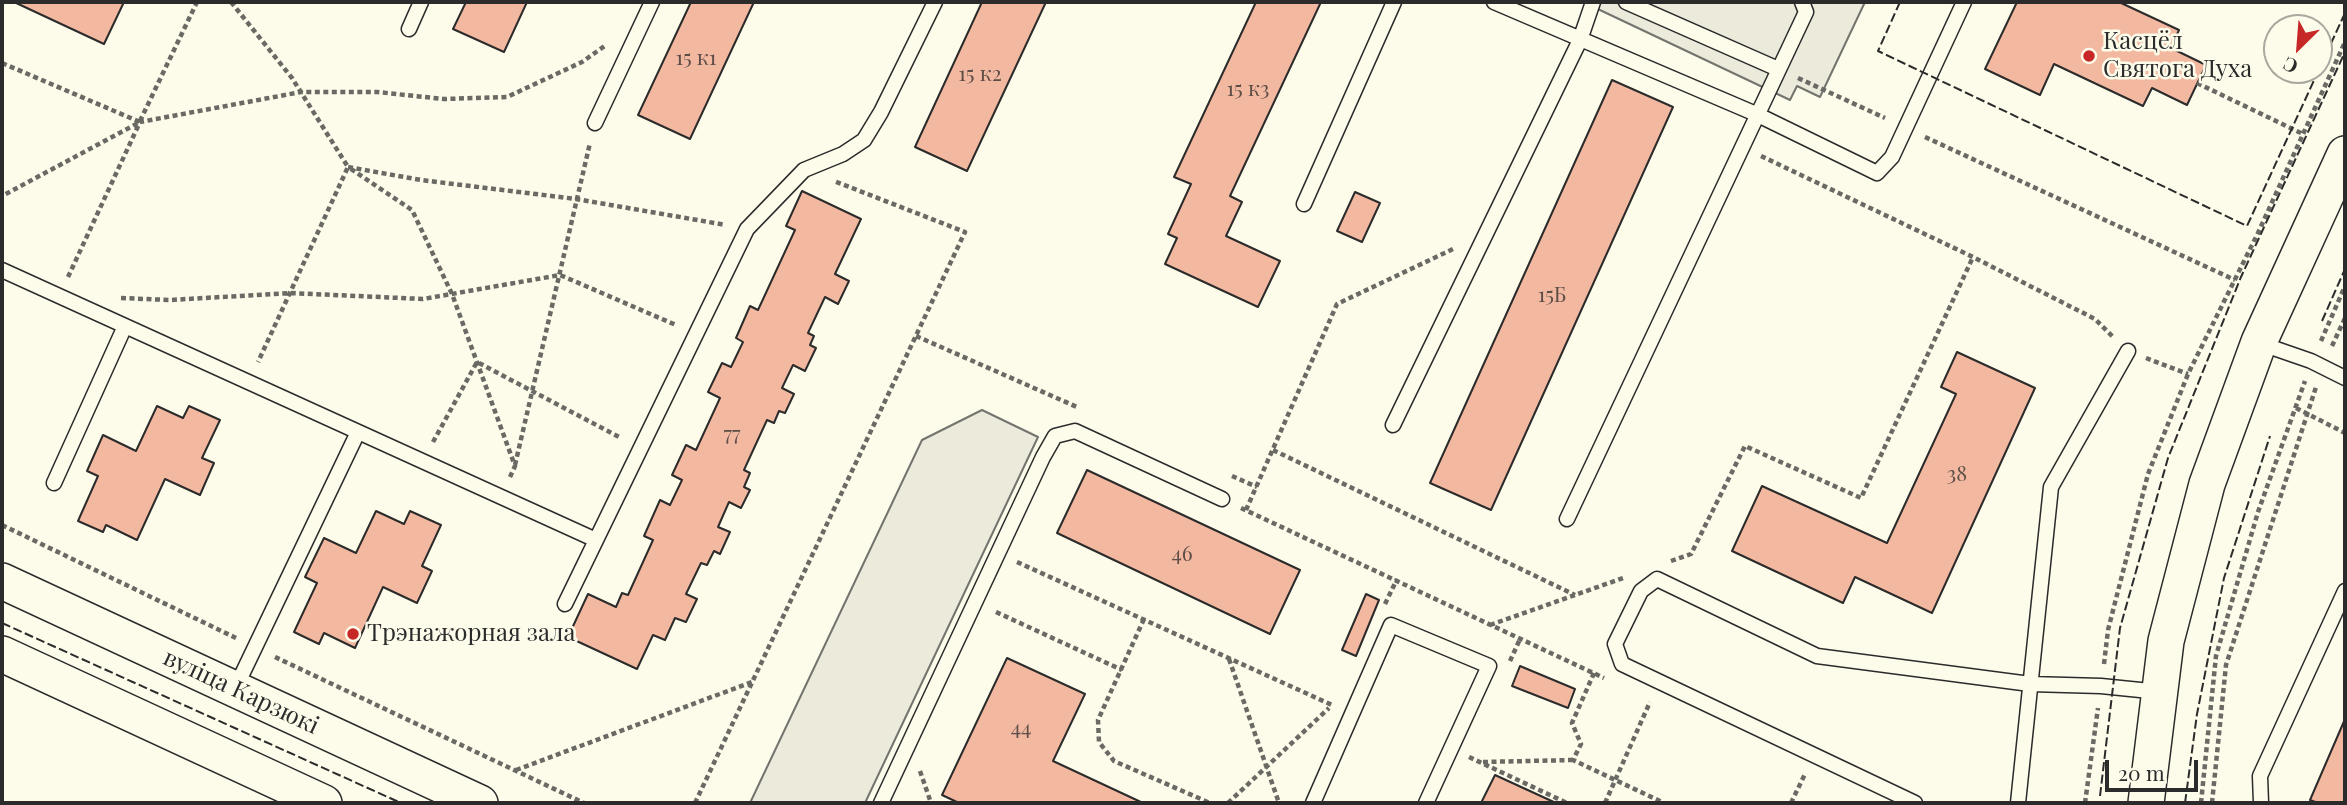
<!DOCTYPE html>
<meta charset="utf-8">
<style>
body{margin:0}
#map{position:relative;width:2347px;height:805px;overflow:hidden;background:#fdfbea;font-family:"Playfair Display",serif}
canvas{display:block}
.frame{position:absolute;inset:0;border:4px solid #2b2b2b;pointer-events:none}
.north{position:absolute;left:2263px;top:14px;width:70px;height:70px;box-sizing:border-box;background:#fdfbea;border:2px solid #a9a89e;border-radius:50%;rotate:205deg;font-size:19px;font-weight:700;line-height:28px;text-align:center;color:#2b2b2b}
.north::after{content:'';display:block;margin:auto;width:24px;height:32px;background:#c62828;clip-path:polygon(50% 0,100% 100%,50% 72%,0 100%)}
.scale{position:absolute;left:2105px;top:760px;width:93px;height:32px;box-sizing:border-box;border:4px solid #2b2b2b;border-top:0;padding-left:9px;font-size:21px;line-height:24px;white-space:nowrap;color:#2b2b2b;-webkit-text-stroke:5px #fdfbea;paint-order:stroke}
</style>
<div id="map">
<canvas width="2347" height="805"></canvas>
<div class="frame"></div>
<div class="north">С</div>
<div class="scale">20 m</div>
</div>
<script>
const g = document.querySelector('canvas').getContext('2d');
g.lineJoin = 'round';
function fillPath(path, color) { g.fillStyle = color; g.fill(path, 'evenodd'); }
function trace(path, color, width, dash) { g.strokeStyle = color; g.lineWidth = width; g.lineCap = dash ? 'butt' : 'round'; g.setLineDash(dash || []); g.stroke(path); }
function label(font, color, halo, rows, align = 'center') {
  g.font = font + ' "Playfair Display",serif'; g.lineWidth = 5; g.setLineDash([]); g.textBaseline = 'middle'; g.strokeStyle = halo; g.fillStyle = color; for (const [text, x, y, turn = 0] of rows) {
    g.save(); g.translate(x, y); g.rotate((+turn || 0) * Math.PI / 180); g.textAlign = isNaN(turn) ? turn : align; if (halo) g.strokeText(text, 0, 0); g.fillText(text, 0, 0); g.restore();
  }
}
const parking = new Path2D(`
 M1583 2H1865L1820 97 1797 86 1790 100Z
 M982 410 1038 437 865 803H750L922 440Z`);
fillPath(parking, '#eceadb');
trace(parking, '#74746e', 2);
const building = new Path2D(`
 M14 2H124L104 44Z
 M466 2H527L504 52 453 29Z
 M691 2H754L690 139 638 115Z
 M982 2H1046L967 171 915 147Z
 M1256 2H1321L1230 196 1242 202 1226 236 1280 261 1258 307 1165 264 1177 238 1168 234 1191 184 1174 177Z
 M2017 2H2119L2179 30 2171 48 2206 65 2187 105 2152 88 2143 106 2054 64 2040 95 1985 69Z
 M1612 80 1673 107 1491 510 1430 483Z
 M802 191 861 219 835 274 849 281 838 304 825 297 808 333 814 336 810 345 816 348 805 371 793 365 782 388 794 394 785 413 779 411 774 423 767 420 744 470 750 473 744 487 750 490 741 508 729 502 718 527 730 532 720 554 714 551 707 565 701 563 686 594 697 599 686 622 675 618 665 640 653 635 637 669 568 637 588 594 616 607 622 593 628 595 653 540 644 536 660 500 670 505 682 480 672 475 686 445 696 450 720 398 708 392 722 363 731 367 743 342 736 338 750 306 758 310 795 230 786 226Z
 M1355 192 1380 203 1362 242 1337 231Z
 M1957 352 2035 388 1932 613 1855 577 1843 603 1732 551 1762 486 1887 543 1956 394 1941 387Z
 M157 406 183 418 189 406 220 420 202 458 214 463 200 495 165 479 137 540 106 525 103 532 78 521 98 476 87 471 103 435 136 451Z
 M1087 470 1300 570 1270 634 1057 533Z
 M376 511 404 524 410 511 441 525 422 566 432 571 417 603 383 587 355 648 324 633 319 644 294 632 317 583 305 577 324 538 356 553Z
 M1366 594 1379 600 1356 656 1342 650Z
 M1007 658 1085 694 1053 761 1143 803H959L942 795Z
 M1520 666 1575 689 1568 708 1512 686Z
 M2345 719V803H2318L2310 800Z
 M1495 775 1556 803H1481Z`);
fillPath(building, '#f2b8a0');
trace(building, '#2b2b2b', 2);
const service = new Path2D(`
 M1494 2 1756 114 1877 173 1892 157 1964 2
 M1626 2 1778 69
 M409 29 421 2
 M595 123 652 2
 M1304 204 1394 2
 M2 270 596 540
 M2259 343 2311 361 2345 378
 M1393 425 1580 40 1593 2
 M54 483 125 326
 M1567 519 1806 12 1802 2
 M565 604 747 229 804 170 843 154 864 140 881 112 935 2
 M235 689 358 432
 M881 803 1043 457 1055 436 1075 431 1222 499
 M1313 803 1391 625 1489 666 1426 803
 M1915 803 1622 664 1615 644 1641 591 1657 579 1817 656 2030 684 2101 686 2160 692
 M2018 803 2051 487 2128 351
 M2261 803 2260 776 2345 591`);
const tertiary = new Path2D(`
 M2 581 480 803
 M2 654 324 803
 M2146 803 2166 641 2207 484 2259 342 2345 154`);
trace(service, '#2b2b2b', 17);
trace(tertiary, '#2b2b2b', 38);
trace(new Path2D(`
 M231 2 292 78 348 167 258 362
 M2 63 140 122 2 196
 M1798 78 1885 118
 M2197 83 2303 134
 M140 121 197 2
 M1925 137 2235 280
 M1761 156 1973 257 2095 319 2113 337
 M68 277 140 122 301 92H377L444 99 507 97 582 62 606 45
 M121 298 170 300 290 293 423 299 560 275 676 325
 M916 336 1077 407
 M2321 341 2345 286
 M2332 346 2345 318
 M2146 358 2188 374
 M2296 408 2345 433
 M433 442 477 362 621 438
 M1273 450 1575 595
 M515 465 590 143
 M1232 476 1257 487
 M510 477 515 466 452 294 412 210 348 167 421 180 576 199 726 225
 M1241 508 1604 678
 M1246 510 1337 304 1453 249
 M2 525 236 638
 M1671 561 1691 554 1745 446 1861 498 1973 257
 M1017 562 1332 705
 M1385 604 1397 579
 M996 612 1122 670
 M1144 619 1098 720 1099 742 1114 761 1210 803
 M1490 625 1623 578
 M275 657 584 803
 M1229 659 1279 803
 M1510 661 1520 639
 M2104 664 2108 630 2148 474 2188 374 2258 233 2345 42
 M1594 673 1572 723 1581 744 1573 760 1664 803
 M1469 757 1567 803
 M1483 762 1573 760
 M516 770 752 682
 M920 771 931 803
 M695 803 965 232 834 181
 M1228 803 1329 708
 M1605 803 1650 702
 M1791 803 1805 774
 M2085 803 2098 708
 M2201 803 2216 656 2258 512 2305 381
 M2212 803 2226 665 2316 387`), '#6a6964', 4.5, [5, 3.5]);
trace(service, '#fdfbea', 14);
trace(tertiary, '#fdfbea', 35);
trace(new Path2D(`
 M1900 2 1878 51 2247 226 2345 13
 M2322 321 2345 269
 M2 623 401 803
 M2100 796 2120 628 2168 458 2241 277 2345 52
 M2185 803 2197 714 2224 578 2270 436`), '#2b2b2b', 2, [9, 3.5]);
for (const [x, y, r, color] of [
 [2089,56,7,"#c62828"],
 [353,634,7,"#c62828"]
]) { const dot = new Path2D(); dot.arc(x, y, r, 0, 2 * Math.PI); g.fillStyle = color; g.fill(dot); trace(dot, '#fdfbea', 2.5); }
label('21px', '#5d4e48', null, [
 ["15 к1",696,58],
 ["15 к2",980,74],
 ["15 к3",1248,89],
 ["15Б",1552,295],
 ["77",732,434],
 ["38",1957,474],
 ["46",1182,554],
 ["44",1021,728]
]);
label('24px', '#2b2b2b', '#fdfbea', [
 ["Касцёл",2103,42],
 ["Святога Духа",2103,70],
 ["Трэнажорная зала",367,634]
], 'left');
label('24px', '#2b2b2b', '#fdfbea', [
 ["вуліца Карзюкі",241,692,25]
]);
</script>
